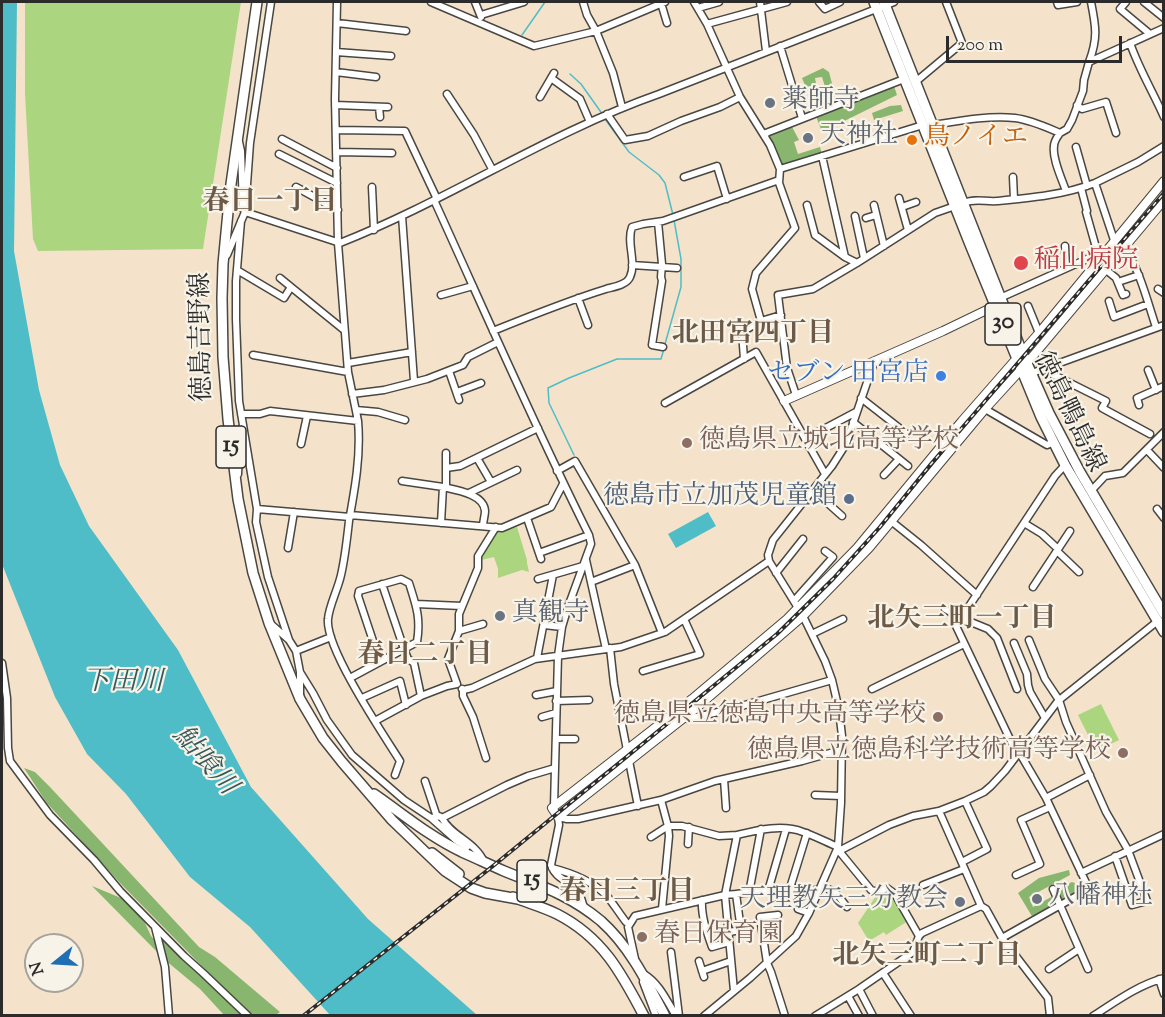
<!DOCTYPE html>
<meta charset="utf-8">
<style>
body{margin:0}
#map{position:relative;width:1165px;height:1017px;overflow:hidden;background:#f4e3ca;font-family:"Sorts Mill Goudy",serif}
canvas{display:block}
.frame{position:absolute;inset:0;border:3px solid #2b2b2b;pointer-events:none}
.north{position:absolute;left:24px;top:933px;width:60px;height:60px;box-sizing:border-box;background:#f7f3e8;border:2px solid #a5a39c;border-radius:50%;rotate:252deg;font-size:16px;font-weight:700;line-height:24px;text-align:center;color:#2b2b2b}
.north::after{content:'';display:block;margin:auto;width:21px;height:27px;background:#1f6fb2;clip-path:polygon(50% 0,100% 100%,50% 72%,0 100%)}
.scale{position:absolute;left:946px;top:36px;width:176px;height:27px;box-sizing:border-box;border:3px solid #2b2b2b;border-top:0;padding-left:8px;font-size:18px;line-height:21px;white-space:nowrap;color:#2b2b2b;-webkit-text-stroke:4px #f7f3e8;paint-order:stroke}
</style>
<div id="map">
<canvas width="1165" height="1017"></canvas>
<div class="frame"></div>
<div class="north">N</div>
<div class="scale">200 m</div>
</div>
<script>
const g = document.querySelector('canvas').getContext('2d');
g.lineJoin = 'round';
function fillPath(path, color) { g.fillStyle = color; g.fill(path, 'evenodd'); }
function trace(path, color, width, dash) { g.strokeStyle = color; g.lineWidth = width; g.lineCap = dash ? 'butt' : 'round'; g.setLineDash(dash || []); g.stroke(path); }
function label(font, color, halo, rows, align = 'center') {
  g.font = font + ' "Sorts Mill Goudy","Noto Serif JP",serif'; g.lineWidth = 4.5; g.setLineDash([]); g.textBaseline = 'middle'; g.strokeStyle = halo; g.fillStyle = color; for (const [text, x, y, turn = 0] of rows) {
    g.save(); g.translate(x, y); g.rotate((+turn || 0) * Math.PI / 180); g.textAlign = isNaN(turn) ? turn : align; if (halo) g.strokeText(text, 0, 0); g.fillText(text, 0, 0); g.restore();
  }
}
fillPath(new Path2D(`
 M25 2H241L203 249 38 251 33 239 25 94Z
 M517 527 527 560V563L529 572 522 570 498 578V569L494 557 481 560 497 530 502 531Z
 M1101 704 1119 740 1096 751 1078 715Z
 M884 891 889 892 908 921 886 935 884 932 869 941 858 923 878 893Z`), '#acd580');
fillPath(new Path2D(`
 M823 68 829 72 836 99H833L826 90 822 77 815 78 818 94 809 95 802 78Z
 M894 86 897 95 822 132 816 116Z
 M901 105 903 111 874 120 872 113 890 106Z
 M791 125 799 140 794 142 798 154 820 147 822 155 780 166 769 135Z
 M24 768 35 772 50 787 199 947 215 957 280 1012 276 1015H250L120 883 46 802Z
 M1069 870 1070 875 1029 897 1033 907 1053 896 1056 903 1033 918 1018 893 1039 878Z
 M1072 882 1079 885 1081 891 1062 901 1056 890Z
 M92 886 121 898 135 910 145 923 151 936 160 946 163 939 215 987 243 1015H224L200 989 165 960Z`), '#89b66e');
fillPath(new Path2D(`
 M2 2H17L14 251 39 390 60 465 89 526 178 650 251 787 368 919 477 1015H330L250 927 190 877 126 794 87 754 55 697 2 564Z
 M708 512 716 526 676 548 668 534Z`), '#4fbdc7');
trace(new Path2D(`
 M522 35 545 2
 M570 74 581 84 603 115
 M605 119 629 152 659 175 665 183 673 215
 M665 344 681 287V259L674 220
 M574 455 549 403 548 388 569 378 617 359H661L664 349`), '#4fbdc7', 1.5);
const minor = new Path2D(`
 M431 2 534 46 596 31 613 73 622 107
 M475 2 481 17
 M583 2 587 15 596 31 665 2
 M694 2 707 24 740 97 770 145 780 169 779 183 795 228 756 273 752 289 761 321 781 315
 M760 2 766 51
 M819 2 825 9 840 2
 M1057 2 1058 5 1077 2
 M1091 2C1096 27 1098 38 1089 62L1164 28
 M1126 2 1120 9 1150 34
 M1144 2 1164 18
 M661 3 667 23
 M698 8 719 2
 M481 15 524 2
 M337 23 406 31
 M707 24 787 2
 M1130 43C1139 69 1153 92 1164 117
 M780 46 802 118
 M336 52 391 56
 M336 72 376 77
 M551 78 580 99 590 122
 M915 80 919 79 962 43 946 2
 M447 94 474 135 492 169
 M540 97 554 73
 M335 105 388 107
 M1077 105 1082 109 1106 102 1116 133
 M379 107 380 117
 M607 114 625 140 648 136 681 121 720 107 740 97
 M933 125C958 121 989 115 1015 118 1031 120 1046 127 1060 133L1067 129 1072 120 1083 91 1084 80 1089 62
 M336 130 405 131 437 199
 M1060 133C1057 137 1054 141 1054 146 1052 159 1062 179 1066 191
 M765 137 766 133 904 79
 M282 139 337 168
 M239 142 241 151 243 209
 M1076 147 1087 186
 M336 152 392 153
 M279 154 337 183
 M822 156 845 257 857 263
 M780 169 923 125
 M684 177 717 166 727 199
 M1013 177 1014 199
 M1095 183 1138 162 1164 146
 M296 187 338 210
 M372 187 374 230
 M1081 188 1087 211 1086 212 1097 251 1096 255
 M899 198 908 230
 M964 203C974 198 986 202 997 201 1030 198 1064 195 1095 183L1114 240
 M807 205 815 235 845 257
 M874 205 884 246
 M902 207 916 202
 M245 212 250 143 271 2
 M402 216 414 381
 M855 216 864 258
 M866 218 876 215
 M241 221 236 281V319L239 401 257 509 256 522 268 577 289 640 296 651 300 672 313 693 327 720 352 755 404 800 431 818 439 816 442 818 507 785 528 776 555 768 558 656 562 627 568 607 591 544 589 535C534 425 485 312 434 200
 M658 222 662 264 661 277 662 281 652 345 663 347
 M1065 246 1066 268
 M1124 246C1140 271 1147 300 1156 327
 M227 255 245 212 340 243C449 200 548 133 659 94L894 2
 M632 265 677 268
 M1105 269 1116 278 1123 295 1126 294
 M237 270 284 298 291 287 344 330
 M280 278 291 287
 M1118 282 1139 275
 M1158 289 1164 293
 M441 295 473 286
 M578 298 588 325
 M1000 298 1096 255 1100 258
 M1109 301 1114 317 1148 304
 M1028 306 1039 333
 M493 331C530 316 567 301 606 289 613 287 627 285 630 277 637 262 626 243 632 227L643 224 663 221 779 180
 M253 355 348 372
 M744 359 742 332 761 321
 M348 363 412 352
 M1042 369 1106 401 1102 408 1150 434
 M1148 370 1156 390
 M449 371 459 400
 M1032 373 1164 325
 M457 392 481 383
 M352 394 384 390 427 379 463 365 468 357 498 342
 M796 395 787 368 778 295 813 289 857 263 935 213 955 206
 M861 398 907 434
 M665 403 756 352 825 474
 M1139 405 1137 398 1164 386
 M985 409 1047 445 1054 442
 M356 410 378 412 405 420
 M241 414H260L270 411 358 421 348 372 338 243 335 99 337 2
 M358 421C361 455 355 488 349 521 347 539 345 558 341 575 338 589 329 606 328 619 325 648 383 734 400 761L395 775
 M853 422 908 466
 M805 439 856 412
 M301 444 307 416
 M1147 450 1164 468
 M446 453V488
 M477 458 491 482
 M446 468 460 466 538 428
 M557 471 575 461 635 565 662 633
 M238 474 240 435 242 427
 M884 475 899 459
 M402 481 443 487
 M813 490 842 516
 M1091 491 1105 476 1123 473 1164 432
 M469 493 517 470
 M257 509 350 517
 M1157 509 1164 518
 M350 515 502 528 551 507 563 484
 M527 518 541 559
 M891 521 921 545 977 595
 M441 523 443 487C456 490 484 494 485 511 485 516 483 521 483 526
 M1024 523 1042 534 1058 549
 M288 548 294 512
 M1057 551 1079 572
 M539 553 589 535
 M586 560 606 649
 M776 573 803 539
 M538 579 583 566
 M591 582 635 565
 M1033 587 1070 531
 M794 601 833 557 825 551
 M416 604 462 606
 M945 609 961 618 988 629 997 638 1017 689
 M272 625 289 640
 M544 625 562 627
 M459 631 483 624
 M812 634 843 619
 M1029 640 1045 679 1059 700 1066 722 1106 812 1128 850 1147 901 1132 905 1115 856
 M1014 643 1027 674 1028 685 1030 692 1045 718
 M610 648 614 684 627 750
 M296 651 331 637
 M537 658 553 575
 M2 663 7 698 8 748 10 761 50 815 94 860 120 891 184 956 203 973 248 1016
 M643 671 700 654 684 619
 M300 673V696
 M350 678 417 642C421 618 416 605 409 583L401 579 359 591 358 596 380 662
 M462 689 463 690V696L473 717 486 758
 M872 689 964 644
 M463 690 472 688 535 659 621 647 665 632 769 561
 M536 695 557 691
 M421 696 447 686 457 684 448 659 459 631V614L478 568V556L496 527
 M362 698 400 681 406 705
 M556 701 589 700
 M542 717 556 713
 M684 718 688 719 731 709 832 680
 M375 721 421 696 414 663 408 659 404 649 382 584
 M556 739H575
 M1017 754 956 626 1055 476 1066 464
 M629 761 638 806
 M724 779 726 808
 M425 781 437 817
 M815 795 841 796
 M1046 798 1090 775
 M554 806 555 768
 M939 811 981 906 986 909 1002 938 1048 998 1050 1016
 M431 818 457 841 467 847
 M442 818C451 836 476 842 484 862
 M737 835C758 830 782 824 803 832 815 836 826 842 838 847
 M651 837 668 826 669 836 662 909
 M688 844 689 827
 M839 851 871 890 878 892 887 888 895 894 919 936
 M837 852 889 825 913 816 939 811 965 801 984 792 991 786 1005 771 1058 701 1159 620
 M962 862 987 849 965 801
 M552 868C572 873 591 880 606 895 613 903 619 913 626 922
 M1081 873 1164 834
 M1016 875 1040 864 1021 820 1050 807
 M923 885 964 869
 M822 886 836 893 847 907
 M790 888 807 833
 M1053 889 1088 969
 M768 891 786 829
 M749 893 761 829
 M702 900C701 916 707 933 712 947L729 942
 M584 908C582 901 581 895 576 889 567 880 555 878 551 865L559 825 558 817 567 819H578L661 800 715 781 802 761 841 750
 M798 909 809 913
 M778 915 760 917 767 963 771 972 785 1016
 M155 927 165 967 169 1016
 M729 932 741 930 736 894
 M1002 938 1089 889 1046 798 1019 752
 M671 952 679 1016
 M635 959 628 927 635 916 725 895 737 835 719 836 682 826H668L661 800
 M699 961 704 977
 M1049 969 1079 949
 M702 971 731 961
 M883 973 911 1016
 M644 974C659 983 667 1001 676 1016
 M1159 979 1164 994
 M643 982 656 1016
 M859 989 873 1016
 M734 991 725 895C755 893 789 884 819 891
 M848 996 859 1016
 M704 1016 750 978 796 936 809 913 838 847 841 803 842 736 839 710 832 680 825 661 803 616 769 561 768 555 773 540 832 466 846 444 873 365 877 361
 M815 1016 859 989 913 952 919 936 922 933 981 906
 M1093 1016C1115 1002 1138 985 1164 978`);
const tertiary = new Path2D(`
 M1164 181 1039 333 962 421 857 548 787 619 692 699 552 808 558 817 695 709 803 616 869 548 985 409 1027 363 1164 200
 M784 401 943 331 999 304`);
const primary = new Path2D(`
 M257 2 230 191 223 264 222 298 223 357 228 419 238 499 253 573 269 623 300 699 323 738 342 762 392 820 445 871 471 888 485 893 518 899
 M874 2 969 242 1041 417 1065 465 1164 632
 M884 2 1022 352 1049 413 1080 472 1164 614
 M374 794C403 814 430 837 462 852 476 858 490 865 504 871 541 886 570 895 601 921 630 947 647 982 665 1016
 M432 853 459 874
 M513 897C528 903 543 907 557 914 602 937 621 972 644 1016`);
trace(minor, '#494743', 9);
trace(tertiary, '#494743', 10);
trace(primary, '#494743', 12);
trace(minor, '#fff', 6);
trace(tertiary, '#fff', 8);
trace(primary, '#fff', 9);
const rail = new Path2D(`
 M303 1016 493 866 777 634 833 579 880 527 931 464 1164 193`);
trace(rail, '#2b2b2b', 4);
trace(rail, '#f7f3e8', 1.5, [4.5]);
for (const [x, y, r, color] of [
 [770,103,6,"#6b7280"],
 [808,138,6,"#6b7280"],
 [912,140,6,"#e8710a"],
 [1021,263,8,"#e0444e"],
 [941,376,6,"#3f7fe0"],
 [687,443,6,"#8d6e63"],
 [849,499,6,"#5c6f8a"],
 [500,616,6,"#6b7280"],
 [938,717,6,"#8d6e63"],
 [1123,753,6,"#8d6e63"],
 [1037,899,6,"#6b7280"],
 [960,902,6,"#6b7280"],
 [642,937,6,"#8d6e63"]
]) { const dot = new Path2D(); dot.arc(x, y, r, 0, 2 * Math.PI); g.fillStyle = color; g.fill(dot); trace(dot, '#f7f3e8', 2); }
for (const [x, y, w] of [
 [1003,324,36],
 [231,447,30],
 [532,881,30]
]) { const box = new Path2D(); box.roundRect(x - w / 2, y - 21, w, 42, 4.5); g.fillStyle = '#f7f3e8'; g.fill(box); trace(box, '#2b2b2b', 1.5); }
label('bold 24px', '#2b2b2b', null, [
 ["30",1003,324],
 ["15",231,447],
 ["15",532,881]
]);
label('26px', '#5b616d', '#f7f3e8', [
 ["薬師寺",782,103],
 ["天神社",820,138],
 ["真観寺",512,616],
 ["八幡神社",1049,899],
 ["天理教矢三分教会",948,902,"right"]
], 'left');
label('26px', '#c56008', '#f7f3e8', [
 ["鳥ノイエ",924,140]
], 'left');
label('26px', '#be3a42', '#f7f3e8', [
 ["稲山病院",1034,263]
], 'left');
label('26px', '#2b2b2b', '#f7f3e8', [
 ["徳島吉野線",204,337,-91],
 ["徳島鴨島線",1067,413,64]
]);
label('26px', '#366cbe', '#f7f3e8', [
 ["セブン 田宮店",929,376]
], 'right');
label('26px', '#785e54', '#f7f3e8', [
 ["徳島県立城北高等学校",699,443],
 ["徳島県立徳島中央高等学校",926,717,"right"],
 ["徳島県立徳島科学技術高等学校",1111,753,"right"],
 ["春日保育園",654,937]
], 'left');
label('26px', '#4e5e75', '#f7f3e8', [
 ["徳島市立加茂児童館",837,499]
], 'right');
label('bold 27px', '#6c5946', '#f7f3e8', [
 ["春日一丁目",270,204],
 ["北田宮四丁目",753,336],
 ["北矢三町一丁目",962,621],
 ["春日二丁目",425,657],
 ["春日三丁目",627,894],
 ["北矢三町二丁目",927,958]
]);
label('italic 27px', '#36575a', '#f7f3e8', [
 ["下田川",123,684],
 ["鮎喰川",203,762,49]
]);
</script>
